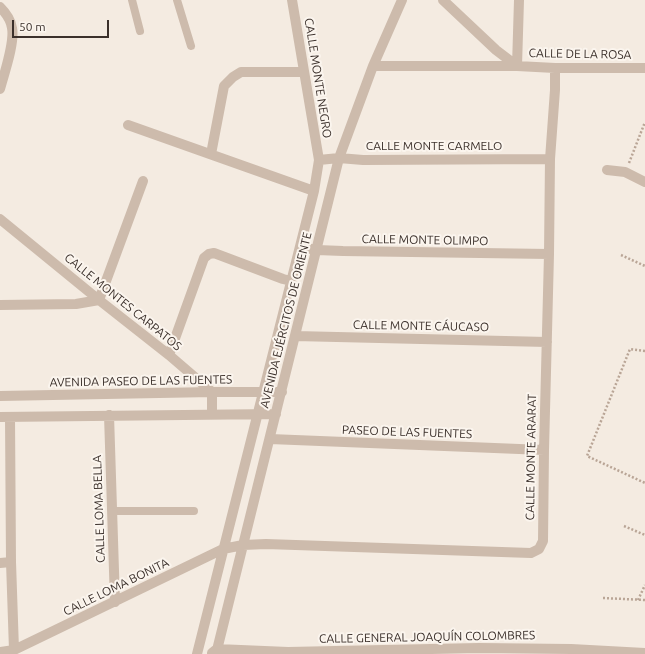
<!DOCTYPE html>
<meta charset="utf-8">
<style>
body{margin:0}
#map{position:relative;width:645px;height:654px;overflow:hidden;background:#f4ebe1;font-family:Ubuntu,sans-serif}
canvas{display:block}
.scale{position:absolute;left:12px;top:20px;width:97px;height:18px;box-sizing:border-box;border:2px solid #3b302b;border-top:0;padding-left:5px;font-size:12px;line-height:14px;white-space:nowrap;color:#3b302b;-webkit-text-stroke:3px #fbf5ee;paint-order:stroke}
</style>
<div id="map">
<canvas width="645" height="654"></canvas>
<div class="scale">50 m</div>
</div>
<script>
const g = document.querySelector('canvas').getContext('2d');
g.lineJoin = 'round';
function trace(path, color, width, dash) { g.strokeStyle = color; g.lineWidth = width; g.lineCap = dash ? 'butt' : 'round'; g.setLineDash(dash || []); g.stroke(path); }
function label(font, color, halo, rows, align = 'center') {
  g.font = font + ' Ubuntu,sans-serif'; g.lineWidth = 4; g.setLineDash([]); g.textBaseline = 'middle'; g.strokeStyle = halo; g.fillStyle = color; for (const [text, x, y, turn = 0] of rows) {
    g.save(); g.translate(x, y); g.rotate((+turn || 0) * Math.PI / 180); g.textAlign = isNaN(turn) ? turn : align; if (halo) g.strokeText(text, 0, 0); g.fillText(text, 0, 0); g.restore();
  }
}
trace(new Path2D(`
 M629 163 645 122
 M621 255 645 266
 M645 351 630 349 587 456 645 483
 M624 526 645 535
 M603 598 645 600
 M638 600 645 585`), '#b9a596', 2.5, [2, 2]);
trace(new Path2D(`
 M132 0 140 31
 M177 0 191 46
 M112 511H194`), '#cdbbac', 8);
trace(new Path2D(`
 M443 0 496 50 517 66 555 68H645
 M0 7C5 12 11 20 12 28 15 43 4 74 0 89
 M373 66H517L519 0
 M128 125 314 191
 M211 154 224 86 233 77 241 72H304
 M319 160 339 158 363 160 550 159
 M607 170 625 172 645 182
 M0 219 99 300 169 355 212 392V414
 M300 247 317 250 343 251 549 254
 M0 305 76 304 99 300 143 181
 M295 336 547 342
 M169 355 204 258 209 254 214 253 283 279 291 281
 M0 396 212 392H282
 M109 415 115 602
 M0 417 276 414
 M10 417 11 562 14 650
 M270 439 544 450
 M0 563 11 562
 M0 652 14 650 223 549 243 545 266 544 531 553 539 549 543 541 544 450 549 254 550 159 555 90V68
 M212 653 217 649 288 652 479 648 571 649 645 653
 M197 654 314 191 319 160 292 0
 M216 654 339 158 373 66 402 0`), '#cdbbac', 10);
label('12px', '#3b302b', '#fbf5ee', [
 ["CALLE DE LA ROSA",580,54,1],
 ["CALLE MONTE NEGRO",318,78,81],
 ["CALLE MONTE CARMELO",434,146],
 ["CALLE MONTE OLIMPO",425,240,1],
 ["CALLE MONTES CARPATOS",123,302,39],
 ["AVENIDA EJÉRCITOS DE ORIENTE",286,320,-76],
 ["CALLE MONTE CÁUCASO",421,326,1],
 ["AVENIDA PASEO DE LAS FUENTES",141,381,-1],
 ["PASEO DE LAS FUENTES",407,432,2],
 ["CALLE MONTE ARARAT",531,457,-89],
 ["CALLE LOMA BELLA",99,509,-92],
 ["CALLE LOMA BONITA",116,587,-26],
 ["CALLE GENERAL JOAQUÍN COLOMBRES",427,637,-1]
]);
</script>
